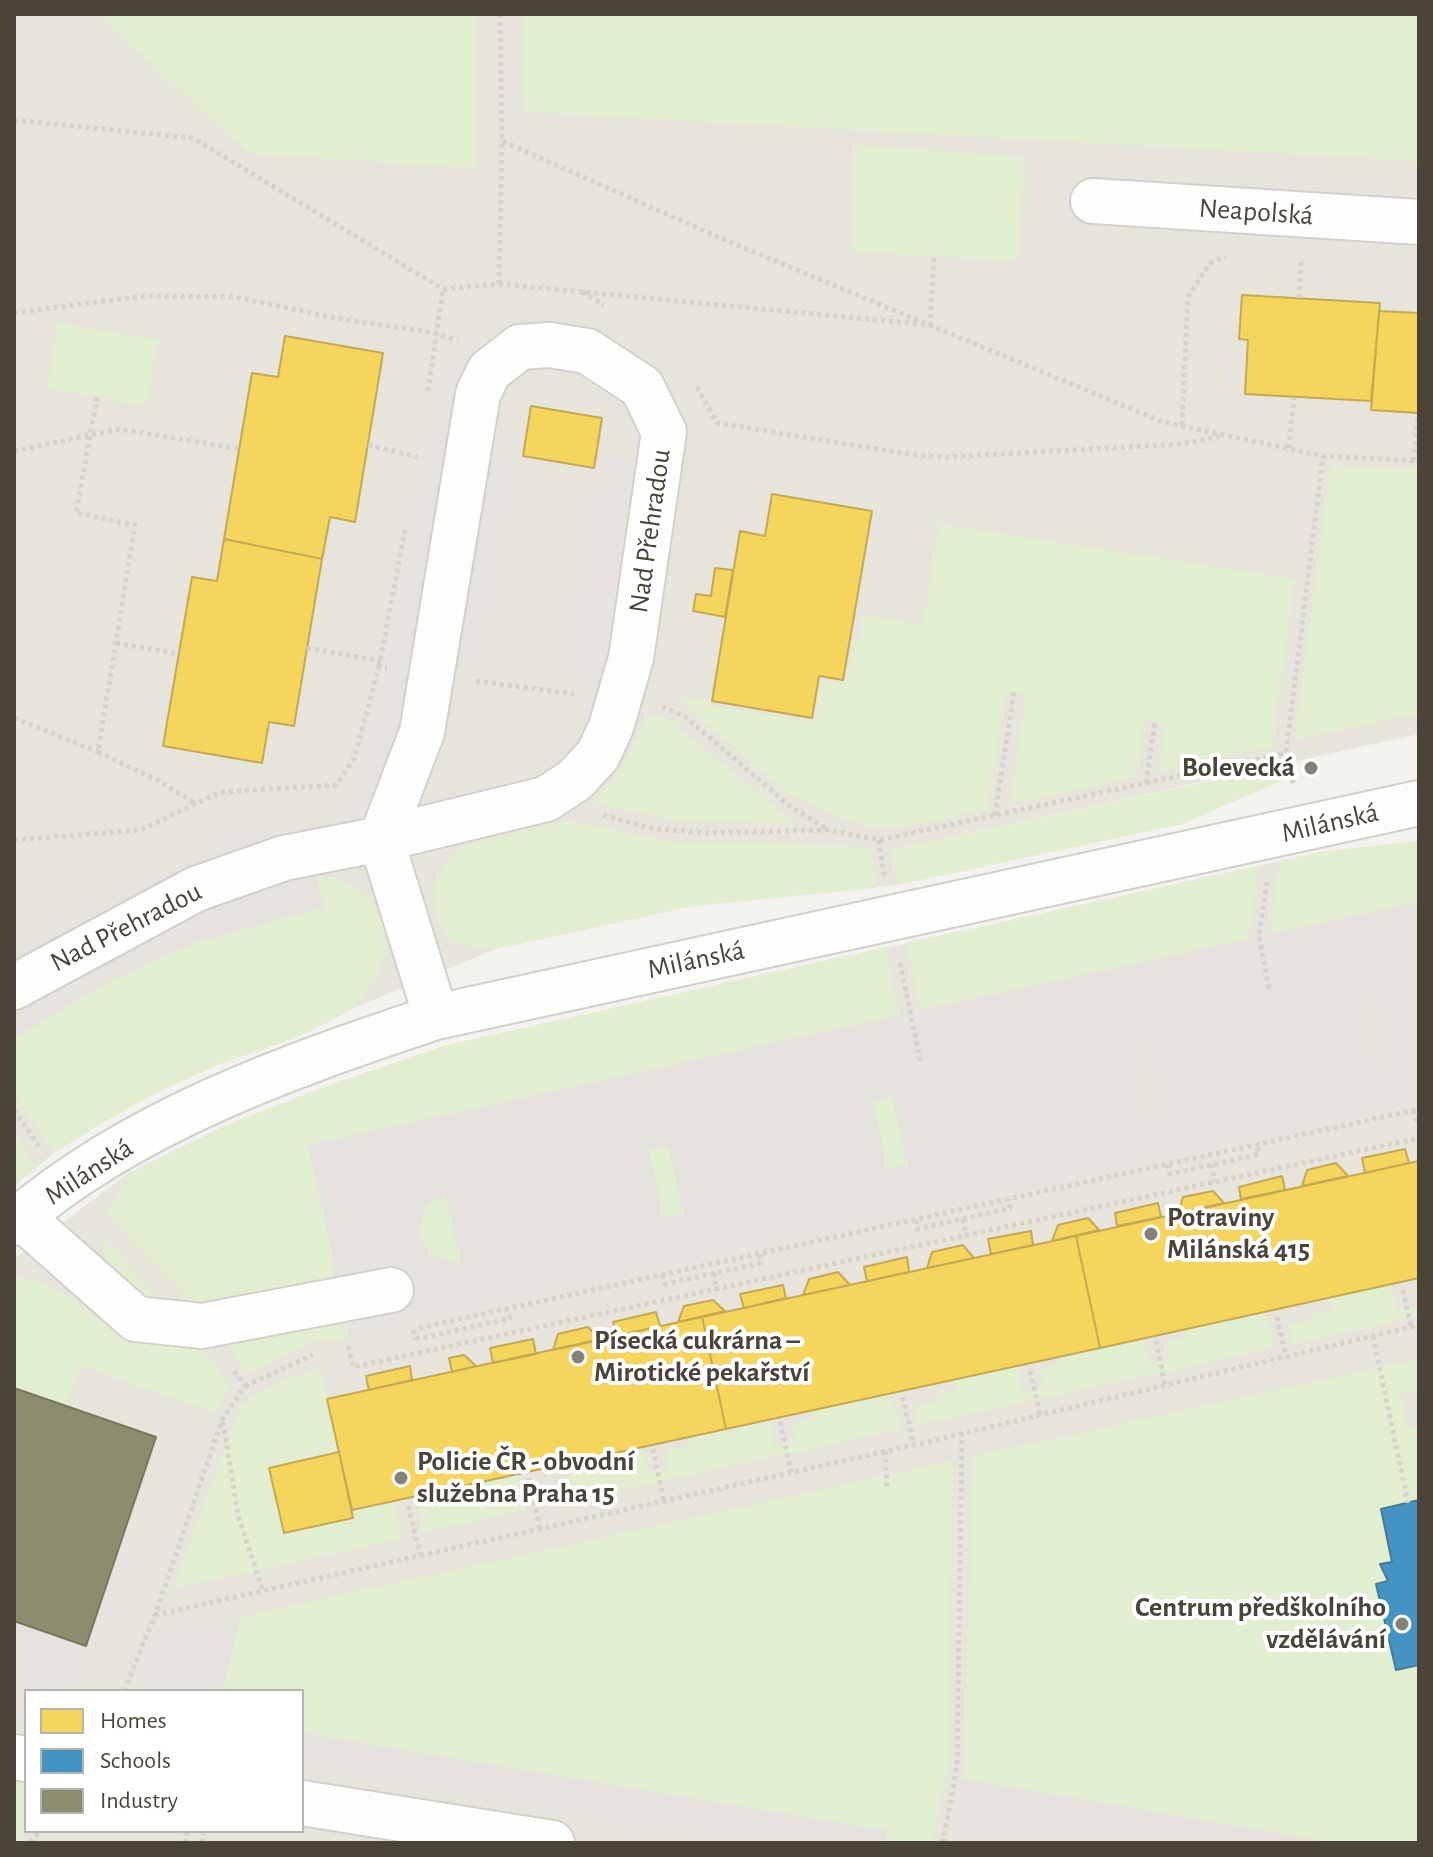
<!DOCTYPE html>
<meta charset="utf-8">
<style>
body{margin:0}
#map{position:relative;width:1433px;height:1857px;overflow:hidden;background:#f4f2ee;font-family:"Alegreya Sans",sans-serif}
canvas{display:block}
.frame{position:absolute;inset:0;border:16px solid #4b4439;pointer-events:none}
.legend{position:absolute;left:24px;top:1689px;width:280px;height:144px;box-sizing:border-box;background:#fff;border:2px solid #b7b4b0;margin:0;padding:10px 14px;list-style:none;font-size:24px;color:#4b4439}
.legend li{display:flex;align-items:center;gap:16px;height:40px}
.legend b{width:40px;border:2px solid #b7b4b0}
</style>
<div id="map">
<canvas width="1433" height="1857"></canvas>
<div class="frame"></div>
<ul class="legend">
<li><b style="height:22px;background:#f6d55c"></b>Homes</li>
<li><b style="height:22px;background:#4393c3"></b>Schools</li>
<li><b style="height:22px;background:#8c8c6e"></b>Industry</li>
</ul>
</div>
<script>
const g = document.querySelector('canvas').getContext('2d');
g.lineJoin = 'round';
function fillPath(path, color) { g.fillStyle = color; g.fill(path, 'evenodd'); }
function trace(path, color, width, dash) { g.strokeStyle = color; g.lineWidth = width; g.lineCap = dash ? 'butt' : 'round'; g.setLineDash(dash || []); g.stroke(path); }
function label(font, color, halo, rows, align = 'center') {
  g.font = font + ' "Alegreya Sans",sans-serif'; g.lineWidth = 8; g.setLineDash([]); g.textBaseline = 'middle'; g.strokeStyle = halo; g.fillStyle = color; for (const [text, x, y, turn = 0] of rows) {
    g.save(); g.translate(x, y); g.rotate((+turn || 0) * Math.PI / 180); g.textAlign = isNaN(turn) ? turn : align; if (halo) g.strokeText(text, 0, 0); g.fillText(text, 0, 0); g.restore();
  }
}
fillPath(new Path2D(`
 M14 14H1419V734L892 850 898 885 693 906 496 949 208 1069 126 1107 54 1153 14 1186Z
 M1419 841V1436L1196 1484 1393 1843H14V1259L129 1173 227 1125 447 1045 1321 852ZM26 1691H302V1831H26Z`), '#e7e4dc');
fillPath(new Path2D(`
 M98 14H477V168L250 154Z
 M523 14H1419V161L526 112Z
 M854 145 1025 157 1018 261 853 252Z
 M58 323 158 340 146 406 47 388Z
 M1331 465 1419 470V713L1294 741Z
 M939 524 1295 579 1272 746 1158 772 1165 724 1144 720 1136 777 1010 804 1026 695 1005 691 988 809 911 826 867 828 791 796 675 697 709 701 708 705 815 722 821 680 847 684 854 640H859L862 615 923 625Z
 M647 713 672 722 796 824 678 820 592 804C617 779 635 747 647 713Z
 M1283 765 1286 779 1182 824 898 885 892 850Z
 M569 821 673 842 842 845 871 849 876 888 693 906 496 949C480 948 457 947 445 932 423 905 434 859 467 845 498 832 537 829 569 821Z
 M1419 841V902L1269 934 1280 861 1321 852Z
 M1259 866 1248 939 920 1010 906 943Z
 M315 873C346 880 367 890 381 920 393 945 379 979 362 998 335 1030 249 1052 208 1069 154 1092 104 1121 54 1153L14 1094V1039L101 986 203 939 324 906Z
 M886 947 899 1015 309 1145 334 1261 333 1279 200 1309 107 1214 129 1173 227 1125 331 1084 447 1045Z
 M892 1097 907 1165 887 1170 873 1101Z
 M14 1133 36 1167 14 1186Z
 M668 1145 683 1214 663 1218 649 1149Z
 M446 1193 461 1262 434 1257 419 1236 423 1209Z
 M102 1239 171 1311 149 1308 104 1265Z
 M14 1276C71 1282 86 1321 133 1337 153 1344 180 1342 201 1344L231 1387 213 1412 81 1366 66 1406 14 1388Z
 M1391 1284 1397 1310 1417 1307 1414 1288 1419 1287V1316L1293 1344 1288 1325 1313 1319 1312 1315 1331 1310 1329 1297Z
 M1265 1311 1275 1348 918 1425 914 1407 938 1401V1394L956 1391 953 1379 1017 1366 1023 1393 1043 1388 1040 1369 1060 1364 1059 1356 1144 1338 1148 1364 1170 1360 1166 1341 1187 1337 1186 1329Z
 M319 1323 339 1324 350 1337 313 1342 247 1374 225 1340Z
 M1419 1359V1389L1400 1393 1407 1428 1419 1426V1500L1381 1509 1392 1562 1380 1565 1388 1581 1376 1584 1396 1670 1419 1665V1843H1336L963 1779 974 1456Z
 M319 1366 339 1452 270 1468 284 1533 352 1518V1510L395 1501 403 1539 172 1589 241 1405 261 1391Z
 M890 1393 901 1429 543 1507 540 1488 564 1483 563 1477 581 1473V1460L642 1446 648 1473 669 1469 666 1451 687 1446 688 1437 769 1420 774 1446 795 1442 792 1423 813 1418 811 1410Z
 M952 1461 948 1768 932 1843H885L886 1831 302 1733V1691H222L240 1617Z
 M517 1474 526 1510 424 1532 417 1505 438 1500 435 1492Z
 M14 1771 26 1773 27 1831 19 1843H14Z`), '#e1eecf');
fillPath(new Path2D(`
 M453 356 476 358 390 806 349 862 266 859 14 980V945L244 829 327 835 358 796Z
 M487 452 517 458 481 666 450 661Z
 M603 456 632 461 601 687 568 680Z
 M315 873 324 907 129 961 14 1039V1005L201 909Z
 M1419 902V1104L350 1336 308 1145ZM1377 992 1392 1060 1372 1064 1358 997ZM1151 1042 1165 1109 1146 1113 1131 1046ZM892 1097 907 1165 888 1170 873 1101ZM668 1146 683 1213 664 1218 649 1150ZM445 1194 461 1262 435 1257 424 1248 419 1235 423 1209 433 1199Z
 M240 1617 222 1691H134L155 1635Z
 M14 1621 86 1646 72 1691H26V1721L14 1720Z
 M302 1733 887 1831V1832L885 1843H730L302 1771Z
 M963 1779 1336 1843H953Z`), '#e6e3df');
const homes = new Path2D(`
 M1242 295 1380 303 1371 401 1245 394 1248 340 1239 339Z
 M1379 311 1419 313V413L1371 410Z
 M285 336 383 353 355 522 330 517 322 559 224 539 252 373 278 377Z
 M531 406 602 418 594 468 523 456Z
 M772 494 872 511 843 680 819 676 812 718 712 701 740 531 765 536Z
 M224 539 322 559 294 726 269 722 262 763 163 746 192 577 217 581Z
 M715 568 733 570 725 617 693 611 696 594 711 596Z
 M1405 1149 1409 1163 1365 1173 1362 1158Z
 M1419 1161V1278L1100 1348 1076 1236Z
 M1336 1163 1348 1176 1302 1186 1307 1170Z
 M1282 1176 1285 1190 1241 1199 1239 1187Z
 M1213 1191 1224 1203 1178 1213 1183 1197Z
 M1158 1203 1161 1217 1117 1226 1115 1213Z
 M1088 1218 1099 1230 1052 1241 1058 1225Z
 M1031 1231 1033 1245 991 1254 988 1239Z
 M1076 1236 1100 1348 726 1429 702 1317Z
 M963 1245 974 1258 927 1268 932 1252Z
 M907 1257 909 1272 867 1281 864 1267Z
 M838 1272 850 1285 803 1295 809 1279Z
 M783 1285 786 1298 744 1308 740 1294Z
 M713 1300 725 1311 678 1322 684 1306Z
 M656 1312 660 1326 617 1336 613 1322Z
 M702 1317 726 1429 352 1510 327 1399Z
 M588 1327 600 1340 553 1350 558 1334Z
 M533 1339 536 1354 493 1363 490 1348Z
 M464 1355 476 1366 452 1372 449 1358Z
 M410 1366 412 1380 369 1390 366 1376Z
 M339 1452 353 1518 284 1533 269 1468Z`);
fillPath(homes, '#f6d55c');
trace(homes, '#c3aa52', 2);
const schools = new Path2D(`
 M1419 1500V1665L1396 1670 1376 1584 1388 1581 1380 1564 1392 1562 1381 1509Z`);
fillPath(schools, '#4393c3');
trace(schools, '#457b9a', 2);
const industry = new Path2D(`
 M14 1388 156 1437 86 1646 14 1621Z`);
fillPath(industry, '#8c8c6e');
trace(industry, '#78765e', 2);
const minor = new Path2D(`
 M1093 201 1419 222
 M381 839 436 1017
 M14 987 196 889 284 858 381 839 546 799 575 780 598 755 611 727 631 658 664 432 642 387 587 351 550 345 520 347 489 371 478 394 422 732 381 839
 M21 1217 136 1319 202 1326 391 1290
 M14 1223C131 1121 292 1065 436 1017L1419 803
 M14 1757 26 1759
 M302 1803 552 1843`);
trace(minor, '#d2d0cb', 48);
trace(new Path2D(`
 M500 14 502 141 725 240 1163 422 1323 456 1419 461
 M14 120 193 138 443 289 499 284 930 325 934 257
 M499 284 502 141
 M582 292 604 305
 M1299 298 1301 259
 M14 313 144 296 235 297 335 318 436 333 457 340
 M697 387 717 423 915 455 947 457 1181 444 1222 436
 M428 391 443 289
 M97 397 76 513 135 525 98 752 159 781 195 803
 M1182 425 1188 297 1209 264 1225 256
 M368 445 418 457
 M1289 448 1294 398
 M14 451 119 429 240 449
 M1414 461 1418 413
 M116 643 179 654
 M307 648 381 661
 M379 667 405 530
 M476 681 574 694
 M662 707 684 716 790 806 828 830
 M14 718 98 752
 M1146 783 1155 722
 M1293 783 1286 753 1323 456
 M603 815 649 828 707 833 828 830 879 840 1286 753
 M995 815 1014 692
 M14 840 140 830 221 792 336 785 354 759 379 667 387 668
 M879 840 884 875
 M1267 882 1259 936 1269 989
 M900 963 921 1064
 M14 1110 40 1148
 M1413 1110 1416 1120 1419 1119
 M1168 1164 1170 1174 1259 1154 1257 1145
 M1212 1164 1215 1182
 M963 1219 966 1236
 M916 1220 917 1229 1003 1210 1010 1208 1009 1199
 M714 1273 716 1290
 M662 1275 665 1284 761 1263 760 1254
 M1403 1290 1411 1327
 M1277 1317 1286 1357
 M419 1328 1419 1109
 M413 1330 416 1338 427 1337 510 1318 507 1309
 M1373 1336 1408 1503
 M1156 1341 1165 1385
 M348 1346 353 1367 1419 1138
 M1030 1371 1040 1415
 M245 1386 313 1355
 M903 1397 914 1445
 M223 1422 238 1515 263 1592
 M780 1422 791 1472
 M653 1449 664 1501
 M885 1451 887 1488
 M529 1478 540 1529
 M408 1506 421 1556
 M155 1615 914 1445 1419 1325
 M124 1691 155 1615 222 1420 245 1386 232 1368
 M31 1843 39 1831
 M185 1843 187 1831
 M202 1843 204 1831
 M943 1843 957 1766 962 1433`), '#d3d2cc', 5, [4, 4]);
trace(minor, '#fdfdfc', 44);
for (const [x, y, r, color] of [
 [1311,768,8,"#868178"],
 [1151,1234,8,"#868178"],
 [578,1357,8,"#868178"],
 [401,1478,8,"#868178"],
 [1402,1624,8,"#868178"]
]) { const dot = new Path2D(); dot.arc(x, y, r, 0, 2 * Math.PI); g.fillStyle = color; g.fill(dot); trace(dot, '#fff', 3); }
label('28px', '#4b4439', '#fff', [
 ["Neapolská",1256,212,4],
 ["Nad Přehradou",650,531,-82],
 ["Milánská",1330,823,-13],
 ["Nad Přehradou",126,927,-27],
 ["Milánská",696,960,-12],
 ["Milánská",89,1172,-33]
]);
label('bold 28px', '#4b4439', '#fff', [
 ["Bolevecká",1295,768,"right"],
 ["Potraviny",1167,1218],
 ["Milánská 415",1167,1250],
 ["Písecká cukrárna –",594,1341],
 ["Mirotické pekařství",594,1373],
 ["Policie ČR - obvodní",417,1462],
 ["služebna Praha 15",417,1494],
 ["Centrum předškolního",1386,1608,"right"],
 ["vzdělávání",1386,1640,"right"]
], 'left');
</script>
